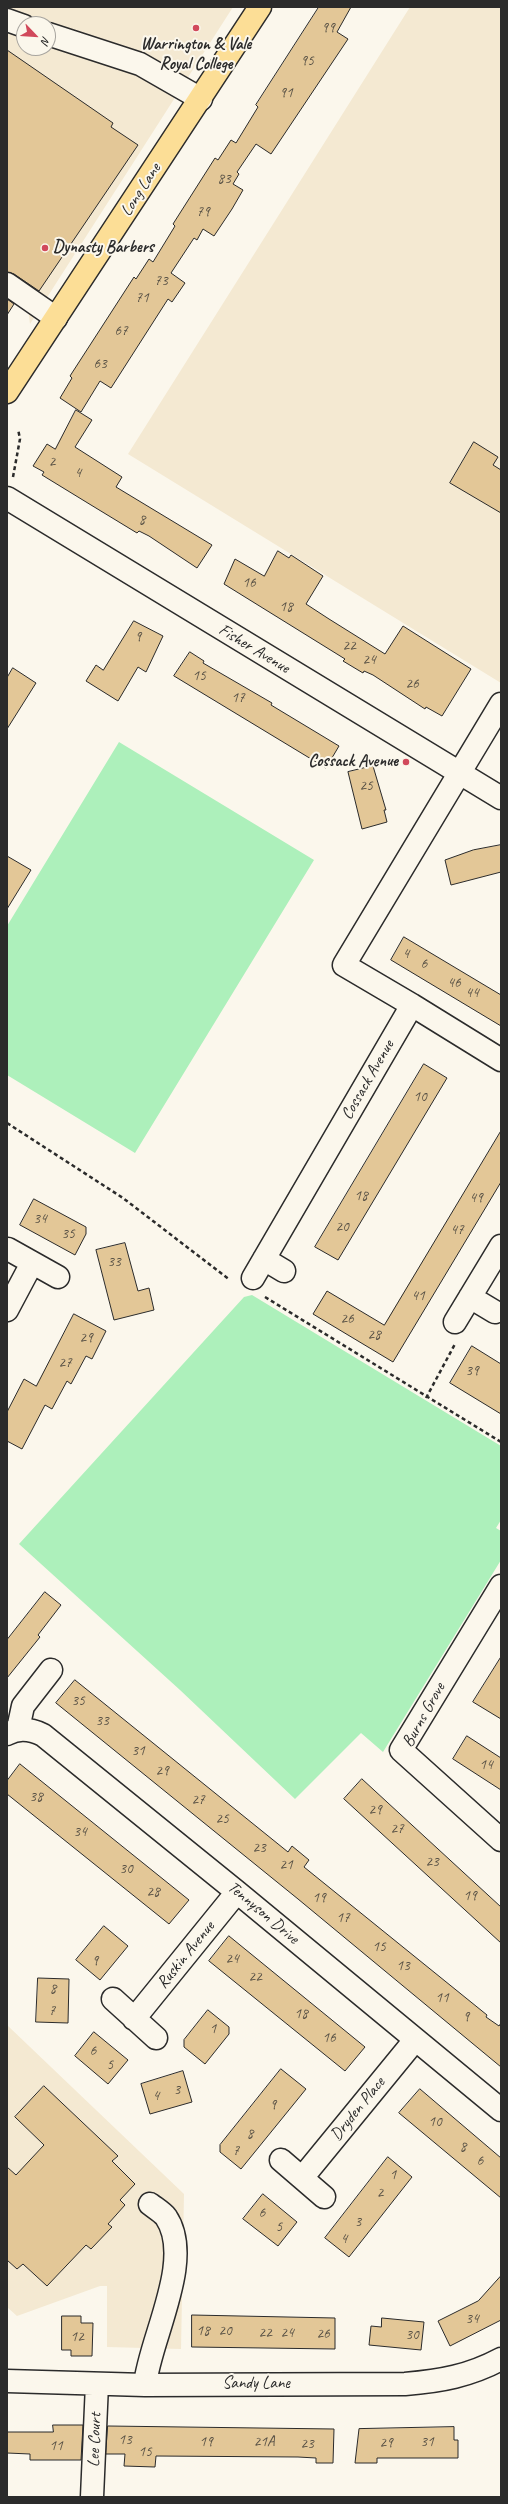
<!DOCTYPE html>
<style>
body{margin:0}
#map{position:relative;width:508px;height:2504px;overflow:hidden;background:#fbf7ec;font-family:Caveat,sans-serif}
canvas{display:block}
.frame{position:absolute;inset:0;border:8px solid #2b2b2b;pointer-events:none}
.north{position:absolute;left:16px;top:16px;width:40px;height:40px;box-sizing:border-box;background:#fbf7ec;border:1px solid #a8a59f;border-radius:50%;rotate:115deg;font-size:11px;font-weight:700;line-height:16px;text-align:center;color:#2b2b2b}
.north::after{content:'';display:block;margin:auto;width:14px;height:18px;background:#d1495b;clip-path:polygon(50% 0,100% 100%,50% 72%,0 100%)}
</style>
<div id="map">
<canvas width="508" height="2504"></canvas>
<div class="frame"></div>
<div class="north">N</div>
</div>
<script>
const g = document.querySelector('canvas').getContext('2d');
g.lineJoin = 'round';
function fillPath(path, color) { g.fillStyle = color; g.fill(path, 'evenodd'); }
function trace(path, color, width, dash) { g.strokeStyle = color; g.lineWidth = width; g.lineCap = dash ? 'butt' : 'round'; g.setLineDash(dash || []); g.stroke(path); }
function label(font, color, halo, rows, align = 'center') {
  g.font = font + ' Caveat,sans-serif'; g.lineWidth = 4; g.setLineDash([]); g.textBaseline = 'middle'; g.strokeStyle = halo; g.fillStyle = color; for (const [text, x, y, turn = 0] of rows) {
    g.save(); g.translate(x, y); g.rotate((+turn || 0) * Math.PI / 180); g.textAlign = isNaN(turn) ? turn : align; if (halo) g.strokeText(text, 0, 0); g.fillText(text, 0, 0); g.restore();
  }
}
fillPath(new Path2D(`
 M7 7H233L30 324 28 309 7 297ZM24 24H48V48H24Z
 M410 7H501V683L128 454Z
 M7 2025 184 2194 181 2349 107 2347V2286H100L17 2316 7 2307Z`), '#f4e9d2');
fillPath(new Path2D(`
 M119 742 314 860 135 1153 7 1075V926Z
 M252 1295 501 1446V1520L496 1528 501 1531V1560L383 1752 361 1733 295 1799 180 1690 19 1544 244 1297Z`), '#adf0bb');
const building = new Path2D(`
 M319 7H351L337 32 348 39 271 154 256 144 237 172 239 174 233 184 243 190 232 209 214 236 203 229 197 240 194 238 171 273 185 283 172 302 168 299 111 388 100 381 81 412 60 398 72 378 70 376 134 277 136 279 149 259 153 262 175 226 173 224 215 158 218 160 231 140 236 143 258 107 256 105Z
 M7 50 113 123 111 127 138 145 39 291 14 274 7 272Z
 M7 299 14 304 7 315Z
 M76 410 92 420 75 447 122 477 116 487 212 545 197 568 149 536 139 531 137 533 91 505 42 475 44 472 33 466 47 444 55 449Z
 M474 442 498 457 493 465 501 470V513L450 483Z
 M278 551 289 558 291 555 323 576 306 604 329 619 385 654 403 626 471 669 442 716 426 707 425 709 373 675 364 671 363 673 343 661 345 659 224 584 235 559 264 576Z
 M134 621 163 636 146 672 138 667 118 701 86 681 96 665 103 670Z
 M190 652 204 661 203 663 272 703 271 705 339 746 326 768 174 676Z
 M13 668 36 683 7 729V678Z
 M373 766 386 810H384L387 822 362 829 348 772Z
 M501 845V872L451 885 445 860 473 850Z
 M7 856 31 870 7 909Z
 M404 937 501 995V1026L391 960Z
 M424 1064 447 1078 338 1260 315 1247Z
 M501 1131V1182L393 1362 313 1314 327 1291 384 1325Z
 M34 1199 86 1227V1234L75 1255 20 1225Z
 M125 1243 138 1291 149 1288 154 1310 114 1320 96 1250Z
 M74 1314 106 1331 92 1359 86 1356 71 1384 67 1381 52 1409 45 1405 22 1449 7 1441V1412L24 1379 36 1386Z
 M472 1346 501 1364V1414L450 1383Z
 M45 1592 61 1605 38 1635 40 1637 7 1678V1640Z
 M501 1657V1719L473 1702Z
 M75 1680 288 1852 292 1846 309 1860 304 1867 487 2015 486 2017 499 2026 501 2023V2067L298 1899 56 1703Z
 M467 1736 501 1758V1790L453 1759Z
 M20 1764 189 1900 169 1924 7 1794V1781Z
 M362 1779 501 1907V1943L344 1799Z
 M104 1926 128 1946 100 1980 76 1960Z
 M229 1936 365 2047 345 2071 209 1961Z
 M38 1978 69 1979 68 2023 36 2022Z
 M208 2010 229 2027V2034L205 2064 184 2047V2040Z
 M94 2032 128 2060 108 2084 75 2056Z
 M281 2069 306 2089 241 2169 220 2152V2145Z
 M183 2071 192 2102 150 2114 141 2084Z
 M44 2086 118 2156 112 2161 135 2184 120 2200 125 2205 108 2224 112 2227 91 2249 86 2245 47 2286 23 2264 17 2269 7 2260V2167L16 2175 44 2145 15 2117Z
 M420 2089 501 2158V2198L399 2113Z
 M388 2157 412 2177 349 2257 325 2238Z
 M263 2194 297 2222 278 2246 243 2219Z
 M501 2276V2320L450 2346 438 2321 478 2301Z
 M192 2315 335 2318V2349L192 2347Z
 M62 2316H81V2323H93L92 2356H71V2350H62Z
 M382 2318 424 2322 421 2350 369 2345 371 2326 381 2327Z
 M53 2425H83L81 2460H30V2454L7 2453V2432H53Z
 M108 2426 334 2429 333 2463H316V2458L298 2457 156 2456 155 2467 124 2466 125 2454H106Z
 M454 2427V2440H458V2458H377V2463H355L359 2429Z`);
fillPath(building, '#e3c797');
trace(building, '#2b2b2b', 1);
const minor = new Path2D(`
 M7 20 24 26
 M48 34 140 64 201 99
 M7 284 56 318
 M7 498 501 798
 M412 1005 501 1060
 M8 1249 58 1277
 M264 1259 284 1271
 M253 1278 412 1005 344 965 501 704
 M470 1297 495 1312
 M7 1310 32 1263
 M455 1322 501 1246
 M501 1586 401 1750 501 1840
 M18 1729 23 1706 51 1670
 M7 1734C19 1727 31 1729 43 1735L237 1892 501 2110
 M113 1999 156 2038
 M134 2019 237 1892
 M281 2160 324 2197
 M302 2178 415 2040
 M7 2381 145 2385 405 2384C441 2381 469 2376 501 2359
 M145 2385C149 2340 195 2260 166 2217 162 2212 155 2208 150 2204
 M92 2497 97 2384`);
const major = new Path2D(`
 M7 392 260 7`);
trace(minor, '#2b2b2b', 25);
trace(major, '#2b2b2b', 25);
trace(new Path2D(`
 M13 477 20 439 18 429
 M7 1123 123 1198 230 1280
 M265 1297 501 1442
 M426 1398 455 1344`), '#2b2b2b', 2.5, [4, 3]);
trace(minor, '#fbf7ec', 22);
trace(major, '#fcde96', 22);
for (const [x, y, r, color] of [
 [196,28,4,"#d1495b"],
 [45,248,4,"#d1495b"],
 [406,762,4,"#d1495b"]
]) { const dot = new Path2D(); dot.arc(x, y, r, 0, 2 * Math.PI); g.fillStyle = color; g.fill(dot); trace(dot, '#fbf7ec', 1.5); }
label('15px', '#595246', null, [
 ["99",328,28],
 ["95",307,61],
 ["91",286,93],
 ["83",224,179],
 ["79",203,212],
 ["73",161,281],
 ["71",142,298],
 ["67",121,331],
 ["63",100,364],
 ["2",52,462],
 ["4",78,473],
 ["8",142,520],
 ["16",249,583],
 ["18",286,607],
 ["9",138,637],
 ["22",349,646],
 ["24",369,660],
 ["15",199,676],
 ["26",412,684],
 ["17",238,698],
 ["25",366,786],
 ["4",406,954],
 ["6",424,964],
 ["46",454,983],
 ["44",472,993],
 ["10",420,1097],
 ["18",361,1196],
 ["49",476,1198],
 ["34",40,1219],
 ["20",342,1227],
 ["47",457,1230],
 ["35",68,1234],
 ["33",114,1262],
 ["41",418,1296],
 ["26",347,1319],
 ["28",374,1335],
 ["29",86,1338],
 ["27",65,1363],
 ["39",472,1371],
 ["35",78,1701],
 ["33",102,1721],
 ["31",138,1751],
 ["14",486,1765],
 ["29",162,1771],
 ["38",36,1797],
 ["27",198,1800],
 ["29",375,1810],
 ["25",222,1819],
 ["27",397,1829],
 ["34",80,1832],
 ["23",259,1848],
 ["23",432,1862],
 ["21",286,1865],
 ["30",126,1869],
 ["28",153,1892],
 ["19",470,1896],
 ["19",319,1898],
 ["17",343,1918],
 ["15",379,1947],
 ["24",232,1959],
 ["9",95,1961],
 ["13",403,1966],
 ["22",255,1977],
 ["8",53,1989],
 ["11",442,1998],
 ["7",52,2011],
 ["18",301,2014],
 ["9",466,2017],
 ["1",213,2029],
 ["16",329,2038],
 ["6",93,2051],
 ["5",110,2065],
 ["3",177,2090],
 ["4",156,2096],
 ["9",273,2105],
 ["10",435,2122],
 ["8",250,2134],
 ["8",463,2147],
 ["7",236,2151],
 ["6",480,2161],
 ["1",393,2175],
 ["2",380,2193],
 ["6",262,2213],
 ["3",358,2222],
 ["5",279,2227],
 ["4",344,2239],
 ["34",472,2319],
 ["18",203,2331],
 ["20",225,2331],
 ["22",265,2333],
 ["24",287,2333],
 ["26",323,2334],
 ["30",412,2335],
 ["12",77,2337],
 ["13",125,2440],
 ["19",206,2442],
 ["21A",264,2442],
 ["31",427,2442],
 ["29",386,2443],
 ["23",307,2444],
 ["11",56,2446],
 ["15",145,2452]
]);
label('bold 17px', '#2b2b2b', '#fbf7ec', [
 ["Warrington & Vale",196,45],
 ["Royal College",196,65],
 ["Dynasty Barbers",53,248,"left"],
 ["Cossack Avenue",398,762,"right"]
]);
label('17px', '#2b2b2b', '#fbf7ec', [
 ["Long Lane",141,190,-57],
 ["Fisher Avenue",254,649,31],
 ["Cossack Avenue",368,1080,-60],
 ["Burns Grove",424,1715,-61],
 ["Tennyson Drive",263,1913,40],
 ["Ruskin Avenue",186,1955,-51],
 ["Dryden Place",358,2109,-51],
 ["Sandy Lane",256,2384],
 ["Lee Court",95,2440,-88]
]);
</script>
